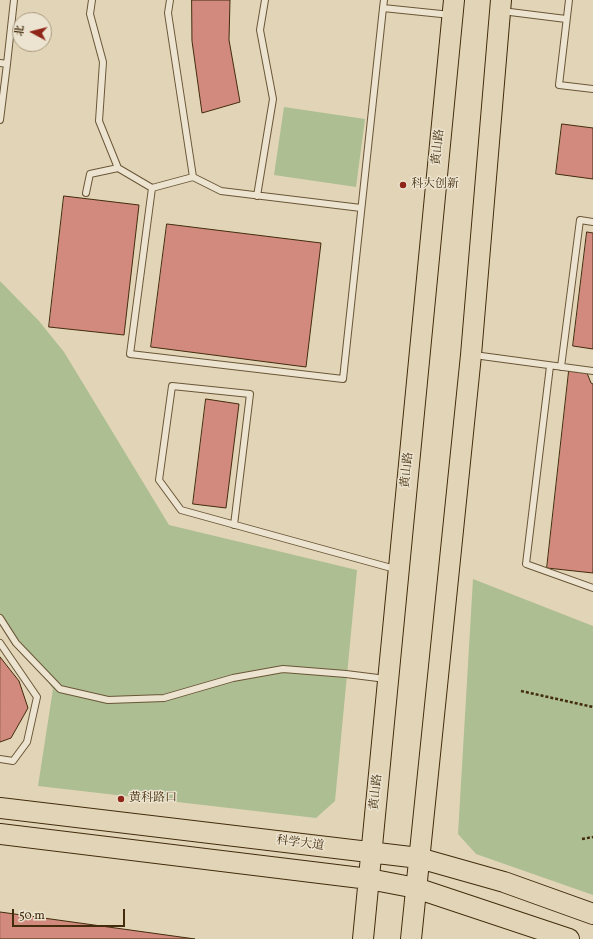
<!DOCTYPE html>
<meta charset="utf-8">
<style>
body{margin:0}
#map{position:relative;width:593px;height:939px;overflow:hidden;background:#e2d5b7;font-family:Vollkorn,"Noto Serif SC",serif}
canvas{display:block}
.north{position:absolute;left:12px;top:12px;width:40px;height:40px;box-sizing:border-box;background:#ece4d0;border:1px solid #a89a82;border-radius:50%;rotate:277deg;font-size:11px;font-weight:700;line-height:16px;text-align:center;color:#422c0c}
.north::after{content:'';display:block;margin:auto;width:14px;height:18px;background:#8f2418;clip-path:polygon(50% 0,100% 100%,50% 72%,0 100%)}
.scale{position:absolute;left:12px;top:909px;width:113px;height:18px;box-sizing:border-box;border:2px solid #422c0c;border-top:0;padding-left:5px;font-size:12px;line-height:14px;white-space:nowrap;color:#422c0c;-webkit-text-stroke:3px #ece4d0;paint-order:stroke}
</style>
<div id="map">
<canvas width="593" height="939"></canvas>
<div class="north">北</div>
<div class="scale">50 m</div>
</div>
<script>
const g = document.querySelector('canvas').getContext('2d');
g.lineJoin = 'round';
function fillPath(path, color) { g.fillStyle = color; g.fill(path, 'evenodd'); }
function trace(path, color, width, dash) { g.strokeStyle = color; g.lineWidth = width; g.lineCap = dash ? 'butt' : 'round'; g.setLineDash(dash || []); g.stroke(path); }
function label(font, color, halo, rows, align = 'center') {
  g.font = font + ' Vollkorn,"Noto Serif SC",serif'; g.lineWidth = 3; g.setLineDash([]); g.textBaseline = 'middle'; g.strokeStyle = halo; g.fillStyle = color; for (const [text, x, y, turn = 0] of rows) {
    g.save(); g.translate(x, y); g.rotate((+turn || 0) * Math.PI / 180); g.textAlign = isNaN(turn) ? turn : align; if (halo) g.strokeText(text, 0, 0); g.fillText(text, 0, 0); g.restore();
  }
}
fillPath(new Path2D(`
 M284 107 365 119 356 187 274 175Z
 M0 281 39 321 64 352 169 525 357 570 335 801 316 818 38 786 53 689 0 613Z
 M473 579 593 626V895L476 854 458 834Z`), '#adbe93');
const building = new Path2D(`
 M192 0H230L229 40 240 102 202 113 192 41Z
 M562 124 593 128V179L556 174Z
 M64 196 139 205 124 335 49 327Z
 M167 224 321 243 306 367 151 347Z
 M587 232 593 233V349L573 346Z
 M569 371 587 373 591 383 593 384V573L547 568Z
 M206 399 239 404 226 508 193 504Z
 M0 657 19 681 28 708 11 738 0 742Z
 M0 912 195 939H0Z`);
fillPath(building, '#d18a7d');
trace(building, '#422c0c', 1);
const lane = new Path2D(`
 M92 0 90 14 103 62 99 121 118 168 152 188 193 177 221 191 361 208
 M170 0 168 13 193 177
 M569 0 559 85 593 89
 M383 8 384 0
 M502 11 566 19
 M0 63 7 64 14 0
 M0 120 7 64
 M152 188 130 354 343 379 383 8 451 15
 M86 193 90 174 118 168
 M257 196 273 99 260 30 265 0
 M474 355 593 371
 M550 366 526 564 593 588
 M561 367 580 220 593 222
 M234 525 250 394 172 386 159 480 181 510 395 569
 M0 618 16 643 60 689 108 700 164 698 233 678 283 669 346 674 386 679
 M0 643 37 697 27 742 13 761 0 759`);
const primary = new Path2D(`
 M0 808 419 858 504 882 593 914
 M0 834 369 879 416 888 569 939
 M363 939 454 0
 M411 939 471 355 501 0`);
trace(lane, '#6a5637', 8);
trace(primary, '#422c0c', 22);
trace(new Path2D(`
 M521 691 593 707
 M582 839 593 837`), '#422c0c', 2.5, [3, 2]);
trace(lane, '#ece4d0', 6);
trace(primary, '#e2d5b7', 20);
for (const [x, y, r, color] of [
 [403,185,4,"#8f2418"],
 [121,799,4,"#8f2418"]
]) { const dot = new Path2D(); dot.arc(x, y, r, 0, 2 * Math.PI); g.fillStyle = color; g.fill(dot); trace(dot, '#ece4d0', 1.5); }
label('12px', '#422c0c', '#ece4d0', [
 ["黄山路",439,147,-84],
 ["黄山路",408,470,-84],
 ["黄山路",377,792,-84],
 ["科学大道",300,844,7]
]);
label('12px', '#422c0c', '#ece4d0', [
 ["科大创新",411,185],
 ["黄科路口",129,799]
], 'left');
</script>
